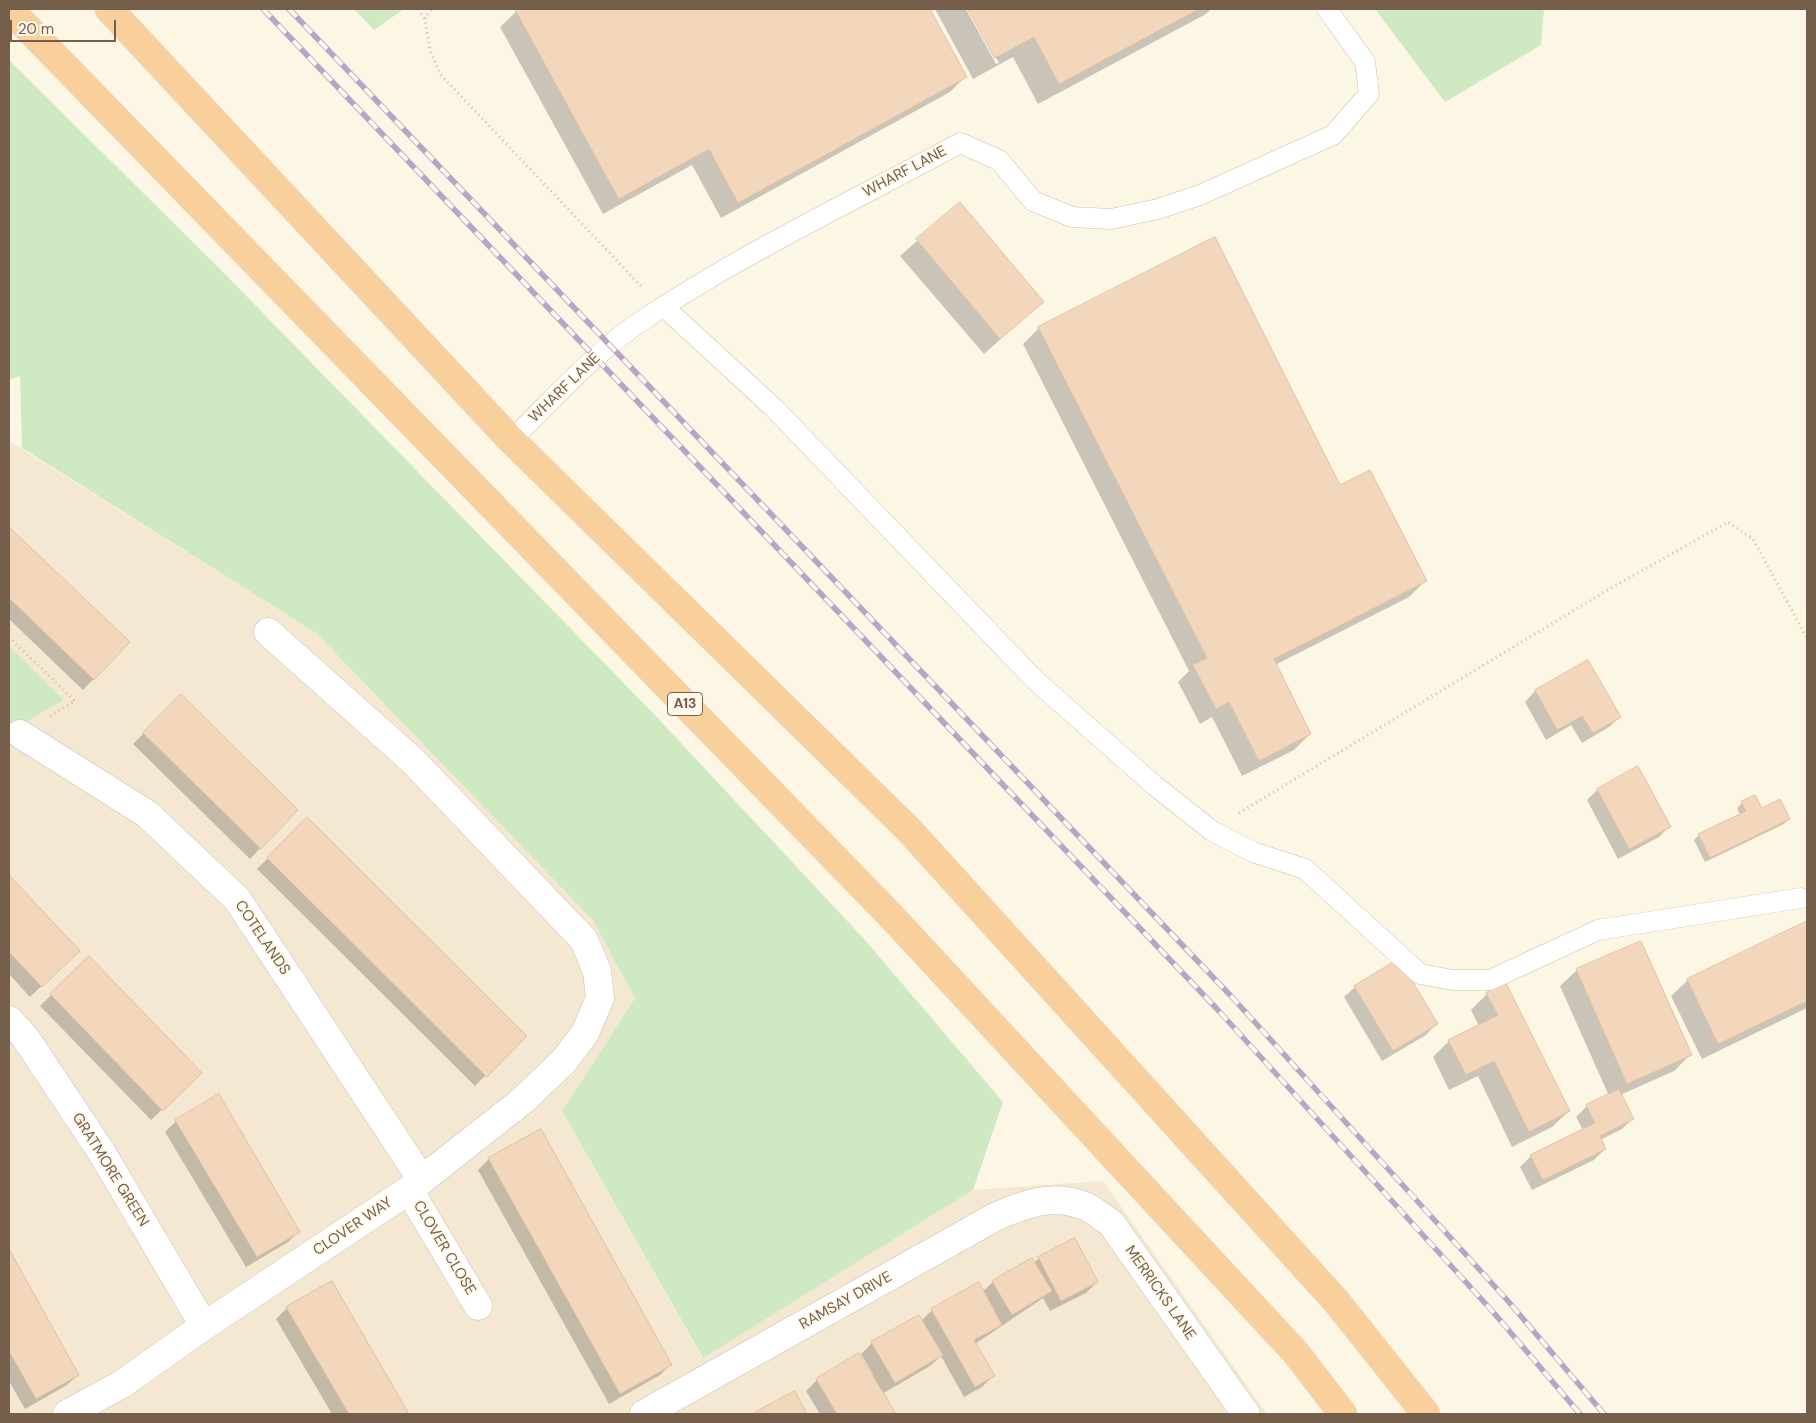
<!DOCTYPE html>
<style>
body{margin:0}
#map{position:relative;width:1816px;height:1423px;overflow:hidden;background:#fcf6e5;font-family:"DM Sans",sans-serif}
canvas{display:block}
.frame{position:absolute;inset:0;border:10px solid #755e4a;pointer-events:none}
.scale{position:absolute;left:10px;top:20px;width:106px;height:22px;box-sizing:border-box;border:2px solid #755e4a;border-top:0;padding-left:6px;font-size:15px;line-height:18px;white-space:nowrap;color:#755e4a;-webkit-text-stroke:4px #fff9eb;paint-order:stroke}
</style>
<div id="map">
<canvas width="1816" height="1423"></canvas>
<div class="frame"></div>
<div class="scale">20 m</div>
</div>
<script>
const g = document.querySelector('canvas').getContext('2d');
g.lineJoin = 'round';
function fillPath(path, color) { g.fillStyle = color; g.fill(path, 'evenodd'); }
function trace(path, color, width, dash) { g.strokeStyle = color; g.lineWidth = width; g.lineCap = dash ? 'butt' : 'round'; g.setLineDash(dash || []); g.stroke(path); }
function label(font, color, halo, rows, align = 'center') {
  g.font = font + ' "DM Sans",sans-serif'; g.lineWidth = 4; g.setLineDash([]); g.textBaseline = 'middle'; g.strokeStyle = halo; g.fillStyle = color; for (const [text, x, y, turn = 0] of rows) {
    g.save(); g.translate(x, y); g.rotate((+turn || 0) * Math.PI / 180); g.textAlign = isNaN(turn) ? turn : align; if (halo) g.strokeText(text, 0, 0); g.fillText(text, 0, 0); g.restore();
  }
}
fillPath(new Path2D(`
 M9 441 316 633 594 920 635 998 562 1111 702 1358 973 1190 1103 1181 1267 1414H9V732L64 700 9 646Z`), '#f4e8d3');
fillPath(new Path2D(`
 M354 9H404L374 30Z
 M1375 9H1544L1541 45 1445 102Z
 M9 60 221 270 651 711 865 940 1003 1102 973 1190 703 1358 562 1111 635 998 593 920 316 633 22 448 20 376 9 380Z
 M9 646 64 700 9 732Z`), '#cfeac3');
fillPath(new Path2D(`
 M519 9H929L966 76 950 92 721 218 692 165 603 214 500 27Z
 M935 9H966L996 64 999 63 969 9H1211L1206 14 1038 104 1013 57 973 79Z
 M959 204 1043 301 984 354 900 256Z
 M1039 328 1340 486 1425 581 1409 597 1275 665 1310 734 1294 750 1242 776 1212 717 1200 724 1178 682 1189 671 1023 344Z
 M9 528 128 642 83 690 9 619Z
 M1588 661 1620 717 1609 727 1582 743 1571 725 1546 740 1525 702 1535 691Z
 M181 696 297 810 250 859 133 744Z
 M1638 768 1670 826 1659 837 1618 859 1587 800 1597 790Z
 M1742 803 1789 818 1784 824 1705 862 1694 840 1699 835 1740 815 1737 808Z
 M307 819 525 1036 475 1086 257 869Z
 M9 877 78 951 30 997 9 974Z
 M1807 922V1008L1702 1059 1671 996 1688 980Z
 M89 958 200 1073 151 1120 40 1006Z
 M1577 970 1690 1055 1674 1071 1620 1095 1632 1119 1622 1129 1600 1140 1605 1149 1594 1160 1532 1190 1520 1167 1531 1156 1583 1130 1576 1117 1587 1106 1609 1096 1560 986Z
 M1355 987 1436 1024 1426 1035 1382 1061 1344 997Z
 M1487 994 1569 1111 1552 1127 1512 1147 1478 1076 1449 1090 1433 1057 1449 1041 1479 1026 1471 1010Z
 M176 1121 299 1231 288 1242 246 1267 165 1132Z
 M489 1159 671 1364 660 1375 609 1404 478 1170Z
 M9 1251 78 1375 67 1385 25 1409 9 1381Z
 M1039 1258 1097 1282 1086 1293 1050 1311 1043 1298 975 1344 993 1376 982 1387 964 1397 941 1356 930 1366 882 1394 894 1412 892 1414H820L806 1391 817 1380 858 1355 871 1375 873 1374 861 1354 872 1343 921 1321 932 1310 982 1292 993 1282 1034 1263Z
 M331 1282 408 1414H332L276 1319 287 1308Z
 M794 1393 806 1414H755Z`), '#0003');
const building = new Path2D(`
 M515 9H930L967 77 738 203 709 149 619 199Z
 M968 9H1199L1059 84 1034 37 995 58Z
 M960 202 1044 302 1000 339 916 239Z
 M1215 237 1340 485 1370 470 1427 581 1274 659 1311 734 1259 761 1229 702 1216 709 1193 665 1207 658 1038 327Z
 M9 527 130 642 94 680 9 598Z
 M1588 660 1621 717 1593 733 1582 716 1557 730 1535 690Z
 M181 694 298 810 261 849 143 733Z
 M1638 766 1671 827 1629 849 1597 789Z
 M1755 795 1762 808 1780 799 1790 819 1710 858 1698 834 1746 811 1741 802Z
 M307 817 527 1036 487 1077 267 858Z
 M9 875 80 951 42 987 9 952Z
 M1807 921V1001L1718 1044 1687 979Z
 M1641 941 1692 1055 1627 1084 1576 969Z
 M89 956 202 1073 163 1111 50 994Z
 M1399 959 1438 1024 1393 1051 1354 986Z
 M1506 983 1570 1111 1529 1132 1494 1061 1466 1075 1448 1040 1498 1015 1486 993Z
 M1619 1089 1634 1119 1600 1136 1606 1149 1543 1180 1530 1155 1595 1123 1586 1105Z
 M219 1094 300 1232 257 1257 175 1120Z
 M541 1129 672 1365 620 1394 488 1158Z
 M1075 1238 1098 1282 1061 1301 1038 1257Z
 M9 1249 79 1375 36 1399 9 1351Z
 M1032 1258 1052 1291 1012 1315 992 1281Z
 M332 1281 409 1414H349L286 1307Z
 M979 1282 1002 1325 974 1340 995 1376 975 1387 931 1309Z
 M919 1315 943 1355 895 1383 871 1342Z
 M859 1353 895 1412 892 1414H837L816 1379Z
 M795 1391 807 1414H755L754 1413Z`);
fillPath(building, '#f2d7bc');
trace(building, '#e4c09d', 1);
const service = new Path2D(`
 M664 307 774 408 1035 680 1154 785 1212 831 1253 852 1305 869 1420 974 1453 980H1490L1598 930 1801 898
 M511 440C554 399 595 351 646 318 745 252 855 200 960 143L999 160 1033 201 1072 217 1111 219 1158 209 1200 195 1333 135 1369 94 1365 62 1327 9`);
const minor = new Path2D(`
 M20 734 147 814 237 899 422 1180
 M9 1020 25 1037 102 1153 204 1326
 M409 1190 478 1306
 M67 1414 122 1384 204 1326 409 1190 522 1101 564 1061 585 1033 600 998 597 971 584 940 413 761 268 632
 M644 1414 995 1217C1024 1204 1053 1193 1085 1206 1094 1210 1103 1218 1111 1223L1246 1414`);
const trunk = new Path2D(`
 M9 9 891 916 1296 1353 1343 1414
 M109 9 511 440 909 830 1336 1301 1426 1414`);
trace(service, '#cebeab', 21);
trace(minor, '#cebeab', 29);
trace(trunk, '#ded8d4', 29);
trace(new Path2D(`
 M419 9 425 20 430 50 440 74 641 286
 M425 19 431 9
 M9 637 75 701 50 716
 M1239 813 1606 591 1728 522 1753 539 1807 638`), '#d7bb9f', 3, [1, 4]);
trace(service, '#fff', 20);
trace(minor, '#fff', 28);
trace(trunk, '#f9d09c', 28);
const rail = new Path2D(`
 M263 9 1217 1009 1494 1313 1580 1414
 M289 9 1231 996 1508 1301 1604 1414`);
trace(rail, '#baa3c6', 5.5);
trace(rail, '#fff9eb', 4, [11]);
for (const [x, y, w] of [
 [685,704,35]
]) { const box = new Path2D(); box.roundRect(x - w / 2, y - 11.5, w, 23, 4); g.fillStyle = '#fff9eb'; g.fill(box); trace(box, '#755e4a', 1); }
label('bold 14px', '#755e4a', null, [
 ["A13",685,704]
]);
label('15px', '#755e4a', '#fff9eb', [
 ["WHARF LANE",905,172,-28],
 ["WHARF LANE",565,388,-44],
 ["COTELANDS",262,938,56],
 ["GRATMORE GREEN",110,1170,58],
 ["CLOVER WAY",353,1227,-34],
 ["CLOVER CLOSE",444,1248,59],
 ["MERRICKS LANE",1160,1293,55],
 ["RAMSAY DRIVE",846,1301,-29]
]);
</script>
